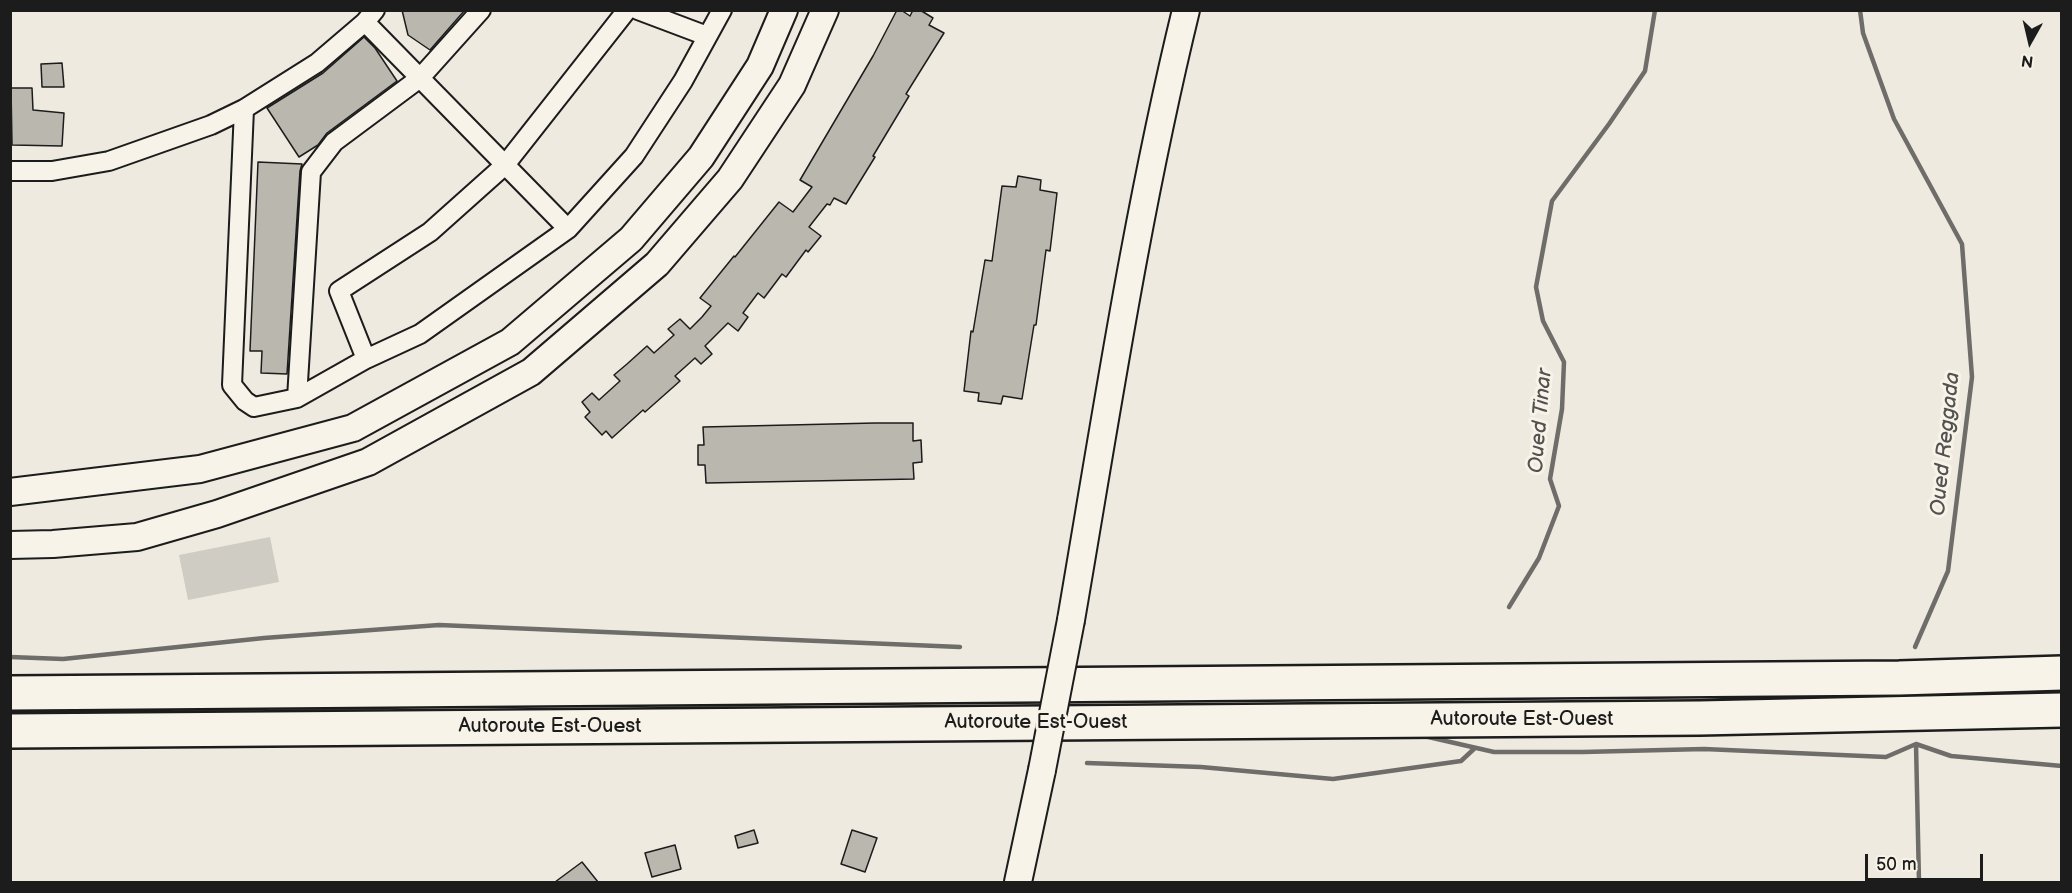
<!DOCTYPE html>
<style>
body{margin:0}
#map{position:relative;width:2072px;height:893px;overflow:hidden;background:#eeeae0;font-family:"Balsamiq Sans",sans-serif}
canvas{display:block}
.frame{position:absolute;inset:0;border:12px solid #1c1c1c;pointer-events:none}
.north{position:absolute;left:2000px;top:12px;width:60px;height:60px;-webkit-text-stroke:4px #f7f3e8;paint-order:stroke;rotate:188deg;font-size:16px;font-weight:700;line-height:24px;text-align:center;color:#1c1c1c}
.north::after{content:'';display:block;margin:auto;width:21px;height:27px;background:#1c1c1c;clip-path:polygon(50% 0,100% 100%,50% 72%,0 100%)}
.scale{position:absolute;left:1865px;top:854px;width:118px;height:27px;box-sizing:border-box;border:3px solid #1c1c1c;border-top:0;padding-left:8px;font-size:18px;line-height:21px;white-space:nowrap;color:#1c1c1c;-webkit-text-stroke:4px #f7f3e8;paint-order:stroke}
</style>
<div id="map">
<canvas width="2072" height="893"></canvas>
<div class="frame"></div>
<div class="north">N</div>
<div class="scale">50 m</div>
</div>
<script>
const g = document.querySelector('canvas').getContext('2d');
g.lineJoin = 'round';
function fillPath(path, color) { g.fillStyle = color; g.fill(path, 'evenodd'); }
function trace(path, color, width, dash) { g.strokeStyle = color; g.lineWidth = width; g.lineCap = dash ? 'butt' : 'round'; g.setLineDash(dash || []); g.stroke(path); }
function label(font, color, halo, rows, align = 'center') {
  g.font = font + ' "Balsamiq Sans",sans-serif'; g.lineWidth = 6; g.setLineDash([]); g.textBaseline = 'middle'; g.strokeStyle = halo; g.fillStyle = color; for (const [text, x, y, turn = 0] of rows) {
    g.save(); g.translate(x, y); g.rotate((+turn || 0) * Math.PI / 180); g.textAlign = isNaN(turn) ? turn : align; if (halo) g.strokeText(text, 0, 0); g.fillText(text, 0, 0); g.restore();
  }
}
fillPath(new Path2D(`
 M270 537 279 582 188 600 179 555Z`), '#cfccc3');
trace(new Path2D(`
 M1860 10 1863 33 1894 119 1962 244 1972 377 1948 571 1915 647
 M1509 607 1539 558 1559 506 1550 479 1562 409 1564 362 1543 321 1536 287 1552 201 1609 124 1645 71 1655 10
 M10 657 63 659 264 638 439 625 960 647
 M1424 736 1494 752H1583L1704 749 1886 757 1916 744 1951 756 2062 766
 M1916 744 1919 882
 M1087 763 1201 767 1333 779 1461 761 1475 748`), '#6f6d69', 4.5);
const building = new Path2D(`
 M402 10H465L430 50 408 35Z
 M897 10H901L910 16 913 10H920L933 18 929 25 944 33 906 94 909 96 873 156 875 157 846 204 834 198 830 205 827 204 809 227 821 236 808 252 806 250 786 277 782 274 764 298 758 293 743 313 748 317 738 331 728 323 705 346 712 354 701 364 695 358 675 376 680 381 645 412 643 410 612 438 606 431 602 435 585 417 590 412 582 402 592 393 599 400 620 381 614 375 627 364 647 346 654 353 674 335 668 329 680 319 690 329 702 317 711 306 700 298 734 256 735 257 779 202 793 212 812 187 800 180 873 56Z
 M364 37 375 48 397 81 327 133 318 145 299 157 267 108 323 73Z
 M62 63 64 87H42L41 64Z
 M11 88H32L33 110 64 113 62 146 12 145Z
 M258 162 302 164 300 171 287 374 261 373 262 351H250Z
 M1018 176 1041 180 1040 190 1057 193 1050 251 1046 250 1036 325H1034L1022 399 1003 396 1001 404 978 401 979 393 964 391 971 331 973 332 985 260 992 261 1002 186 1016 187Z
 M875 423H913V441L921 440 922 462 913 463 914 479 706 483 705 465H698V445H704L703 427Z
 M754 830 758 843 738 848 735 836Z
 M852 830 877 838 865 872 841 864Z
 M675 845 681 869 652 877 645 853Z
 M582 862 598 882H555Z`);
fillPath(building, '#bab7af');
trace(building, '#1c1c1c', 1.5);
const minor = new Path2D(`
 M638 10 707 36
 M365 22 568 229
 M244 109 232 385 245 401 254 407 297 398 366 359 420 334 568 229 634 156 683 81 722 10
 M10 171H52L109 161 211 125 244 109 317 63 365 22 375 10
 M366 359 339 291 430 232 505 165 627 10
 M297 398 311 172 334 142 420 78 481 10`);
const secondary = new Path2D(`
 M10 492 200 469 353 428 510 342 631 239 701 157 760 66 784 10
 M10 545 53 544 137 537 217 514 368 462 531 372 657 264 730 179 792 85 825 10
 M1071 620C1106 416 1137 211 1186 10
 M1018 882 1042 770`);
const motorway = new Path2D(`
 M10 693 1899 678 2062 673
 M10 731 1700 718 2062 710`);
trace(minor, '#1c1c1c', 22);
trace(secondary, '#1c1c1c', 30);
trace(motorway, '#1c1c1c', 38);
trace(minor, '#f7f3e8', 18);
trace(secondary, '#f7f3e8', 26);
trace(motorway, '#f7f3e8', 33);
const secondaryBridge = new Path2D(`
 M1042 770 1071 620`);
trace(secondaryBridge, '#1c1c1c', 30, []);
trace(secondaryBridge, '#f7f3e8', 26);
label('20px', '#1c1c1c', '#f7f3e8', [
 ["Autoroute Est-Ouest",1522,720],
 ["Autoroute Est-Ouest",1036,723],
 ["Autoroute Est-Ouest",550,727]
]);
label('italic 21px', '#535250', '#f7f3e8', [
 ["Oued Tinar",1541,421,-85],
 ["Oued Reggada",1946,444,-84]
]);
</script>
